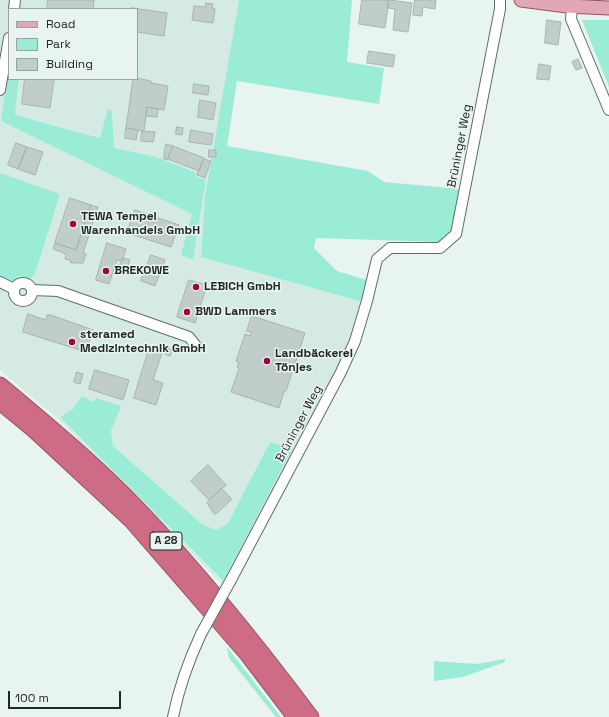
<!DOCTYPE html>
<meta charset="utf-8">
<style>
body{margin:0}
#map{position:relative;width:609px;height:717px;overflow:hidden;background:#e7f4f0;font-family:"Space Grotesk",sans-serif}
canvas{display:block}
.legend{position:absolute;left:8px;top:8px;width:130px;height:72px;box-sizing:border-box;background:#e7f4f0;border:1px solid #98a29f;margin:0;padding:5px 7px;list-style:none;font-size:12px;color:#222725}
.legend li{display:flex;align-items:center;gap:8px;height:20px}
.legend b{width:20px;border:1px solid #98a29f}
.scale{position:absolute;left:8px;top:691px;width:113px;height:18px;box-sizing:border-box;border:2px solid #222725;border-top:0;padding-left:5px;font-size:12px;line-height:14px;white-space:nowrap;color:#222725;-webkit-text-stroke:3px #e7f4f0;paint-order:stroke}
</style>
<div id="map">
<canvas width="609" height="717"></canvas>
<ul class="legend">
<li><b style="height:5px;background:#e1a7b5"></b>Road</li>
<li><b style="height:11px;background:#9becd6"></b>Park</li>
<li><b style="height:11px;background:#c1cdc9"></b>Building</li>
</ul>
<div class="scale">100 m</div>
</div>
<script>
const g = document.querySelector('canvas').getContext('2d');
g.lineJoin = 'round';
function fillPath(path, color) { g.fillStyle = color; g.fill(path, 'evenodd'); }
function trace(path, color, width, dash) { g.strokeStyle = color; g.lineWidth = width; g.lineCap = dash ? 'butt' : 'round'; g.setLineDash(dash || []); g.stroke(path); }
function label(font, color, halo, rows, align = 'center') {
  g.font = font + ' "Space Grotesk",sans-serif'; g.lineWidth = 3; g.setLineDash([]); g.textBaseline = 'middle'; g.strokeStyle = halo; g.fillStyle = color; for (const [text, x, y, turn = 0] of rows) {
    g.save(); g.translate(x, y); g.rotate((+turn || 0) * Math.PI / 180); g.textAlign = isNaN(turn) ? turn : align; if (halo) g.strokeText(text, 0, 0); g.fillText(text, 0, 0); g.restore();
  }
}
fillPath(new Path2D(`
 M0 0H239L205 196 201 257 363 302 338 370 223 585 56 417 0 370V276L12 282 18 276 32 278 36 271 60 194 0 173ZM9 9H137V79H19L15 114 37 121 100 138 109 109 112 111 114 148 153 156 195 172 196 177 206 180 193 260 181 255 193 214 1 121 9 63ZM95 402 120 405 111 431 113 446 202 524 216 530 228 523 270 442 222 581 61 417 73 409Z`), '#d4eae3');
fillPath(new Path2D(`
 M239 0H352L347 62 384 68 379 104 237 81 227 146 368 171 384 182 460 189 452 233 440 242 316 238 314 248 337 271 370 281 363 302 201 257 205 196Z
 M582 20H609V87Z
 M9 63V79H19L15 114 37 121 100 138 108 109 112 111 114 148 153 156 195 172 196 177 206 180 193 260 181 255 192 214 1 121Z
 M0 173 60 194 36 271 32 278 18 276 12 282 0 276Z
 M82 396 94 402 96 398 121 406 111 431 113 446 202 524 216 530 228 523 270 442 292 449 223 581 60 417 73 409Z
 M227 647 281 717H276L229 658Z
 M505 659V662L463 677 434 681V661L476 664Z`), '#9becd6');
const building = new Path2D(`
 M48 0H94L93 9H47Z
 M362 0H389L385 28 359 24Z
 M389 0 412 3 408 32 393 30 395 9 388 8Z
 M415 0H436L435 9 423 7 422 16 413 15Z
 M206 3 213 4 212 8 215 9 213 23 192 20 194 6 205 7Z
 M132 8 167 13 164 36 137 32V9Z
 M547 20 561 22 558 45 545 43Z
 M369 51 395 55 393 67 367 63Z
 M578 59 582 68 576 70 572 62Z
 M539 64 551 66 549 80 537 79Z
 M137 78 151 81V83L168 86 164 110 147 107 144 131 126 128 133 79Z
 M25 79H54L50 108 22 104Z
 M194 84 209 86 208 95 193 93Z
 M200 100 216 103 213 120 198 117Z
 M147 107 158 109 157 117 146 116Z
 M177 127 183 128 182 135 176 134Z
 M126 128 138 130 136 140 125 138Z
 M191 130 213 134 211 145 189 142Z
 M142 131 155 132 153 142 141 141Z
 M16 143 27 147 18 169 8 165Z
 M166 144 173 146 167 160 164 159Z
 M173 146 204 158 199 171 168 159Z
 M27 147 43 152 35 175 18 169Z
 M209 150H216V157H209Z
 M204 159 211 161 205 178 197 175Z
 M70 198 91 205 76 250 55 243Z
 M91 205 98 207 83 253 86 254 83 263H71L70 260 65 259 66 254 53 249 55 243 76 250Z
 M135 210 179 225 171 247 127 233Z
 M107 243 126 249 122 261 117 260 109 284 96 280Z
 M151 255 165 260 155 286 141 281Z
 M123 258 130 260 127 268 120 265Z
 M189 280 207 285 195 323 177 317Z
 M28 314 46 320 47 315H51L93 330 86 352 23 332Z
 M252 316 305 333 286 391H284L279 408 231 392 239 368 237 367 239 362 236 361 245 334 250 336 251 332 247 331Z
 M167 348 172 350 170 356 165 354Z
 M149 349 162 353 153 380 163 383 156 405 134 398Z
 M95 370 129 380 123 400 89 389Z
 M77 372 83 374 80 384 74 382Z
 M208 465 226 485 209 500 191 481Z
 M222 489 231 498V500L216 514H214L207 503Z`);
fillPath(building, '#c1cdc9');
trace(building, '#a8b4b0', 1);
const minor = new Path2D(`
 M572 6 571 19 609 110
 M14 9 15 0
 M0 90 9 38
 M0 282 14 289
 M14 292a9 9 0 1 1 18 0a9 9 0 1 1-18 0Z
 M32 290 58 291 189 337 197 347
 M232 578 341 372 355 341 367 301 377 259 390 248H440L456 234 500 9V0
 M173 717C179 687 188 662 201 634`);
const major = new Path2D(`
 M521 0 567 6 609 8`);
const highway = new Path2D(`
 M0 385C48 425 97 466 140 511 202 576 257 645 311 717
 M0 402 34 430 131 520 248 655 295 717`);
trace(minor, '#616c69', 12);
trace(major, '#915463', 15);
trace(highway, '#915463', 17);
trace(minor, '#fff', 10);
trace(major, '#e1a7b5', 13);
trace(highway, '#cd6c84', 15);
const minorBridge = new Path2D(`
 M201 634 232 578`);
trace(minorBridge, '#616c69', 12, []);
trace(minorBridge, '#fff', 10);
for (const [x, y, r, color] of [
 [73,224,4,"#9f0247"],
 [106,271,4,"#9f0247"],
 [196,287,4,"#9f0247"],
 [187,312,4,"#9f0247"],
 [72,342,4,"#9f0247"],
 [267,361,4,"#9f0247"]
]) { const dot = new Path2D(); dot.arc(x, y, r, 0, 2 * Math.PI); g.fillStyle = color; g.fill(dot); trace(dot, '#e7f4f0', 1.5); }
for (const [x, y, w] of [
 [166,541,32]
]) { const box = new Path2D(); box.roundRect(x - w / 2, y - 9, w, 18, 3); g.fillStyle = '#e7f4f0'; g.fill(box); trace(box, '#222725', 1); }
label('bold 11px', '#222725', null, [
 ["A 28",166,541]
]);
label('12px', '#222725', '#e7f4f0', [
 ["Brüninger Weg",460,146,-79],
 ["Brüninger Weg",299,424,-62]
]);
label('bold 12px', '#222725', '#e7f4f0', [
 ["TEWA Tempel",81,217],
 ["Warenhandels GmbH",81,231],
 ["BREKOWE",114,271],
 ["LEBICH GmbH",204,287],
 ["BWD Lammers",195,312],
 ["steramed",80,335],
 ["Medizintechnik GmbH",80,349],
 ["Landbäckerei",275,354],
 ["Tönjes",275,368]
], 'left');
</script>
